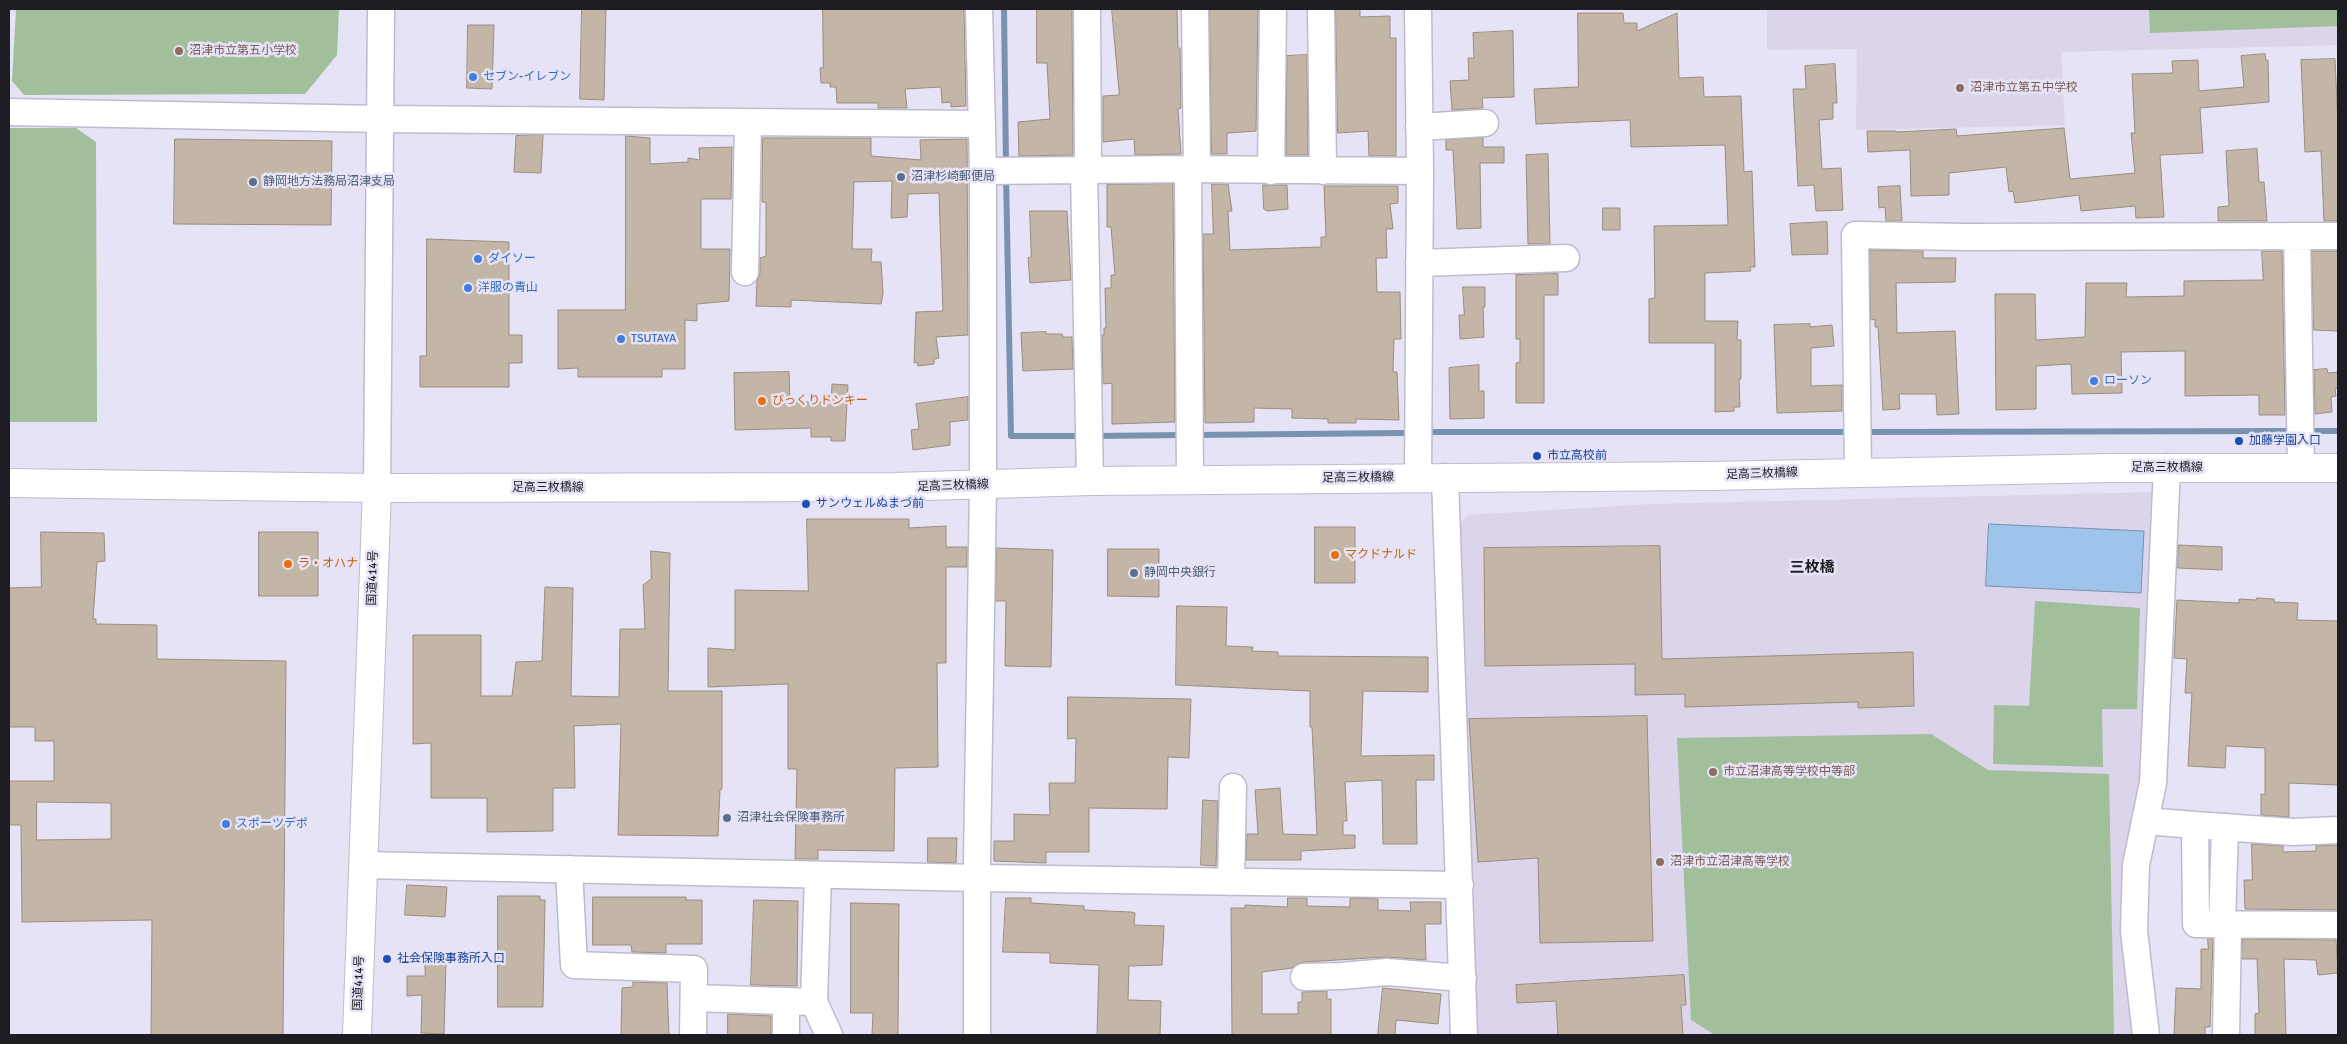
<!DOCTYPE html>
<meta charset="utf-8">
<style>
body{margin:0}
#map{position:relative;width:2347px;height:1044px;overflow:hidden;background:#e7e3f6;font-family:Signika,sans-serif}
canvas{display:block}
.frame{position:absolute;inset:0;border:10px solid #1e1d24;pointer-events:none}
</style>
<div id="map">
<canvas width="2347" height="1044"></canvas>
<div class="frame"></div>
</div>
<script>
const g = document.querySelector('canvas').getContext('2d');
g.lineJoin = 'round';
function fillPath(path, color) { g.fillStyle = color; g.fill(path, 'evenodd'); }
function trace(path, color, width, dash) { g.strokeStyle = color; g.lineWidth = width; g.lineCap = dash ? 'butt' : 'round'; g.setLineDash(dash || []); g.stroke(path); }
function label(font, color, halo, rows, align = 'center') {
  g.font = font + ' Signika,"Noto Sans JP",sans-serif'; g.lineWidth = 5; g.setLineDash([]); g.textBaseline = 'middle'; g.strokeStyle = halo; g.fillStyle = color; for (const [text, x, y, turn = 0] of rows) {
    g.save(); g.translate(x, y); g.rotate((+turn || 0) * Math.PI / 180); g.textAlign = isNaN(turn) ? turn : align; if (halo) g.strokeText(text, 0, 0); g.fillText(text, 0, 0); g.restore();
  }
}
fillPath(new Path2D(`
 M1767 9H2338V45L2061 52 2065 125 1856 130 1857 49 1767 50Z
 M2156 492 2144 781 2123 930 2132 1035H1476L1458 524 1469 515 1652 504Z`), '#dbd4ea');
fillPath(new Path2D(`
 M16 9H339L337 55 305 94 24 95 12 81Z
 M2149 9H2338V26L2150 33Z
 M9 128H76L96 142 97 422H9Z
 M2035 601 2140 608 2137 709H2102L2103 767 1993 764 1994 705 2029 706Z
 M1931 734 1988 770 2109 774 2114 1035H1715L1691 1020 1677 738Z`), '#a0bf9a');
const water = new Path2D(`
 M1989 524 2144 531 2141 593 1986 586Z`);
fillPath(water, '#9fc4ec');
trace(water, '#7892b0', 1);
trace(new Path2D(`
 M1004 9 1006 165
 M1006 175 1011 436H1084
 M2307 431H2338
 M1434 432H1849
 M1866 432 2295 431
 M1194 435 1403 433
 M1094 436 1184 435`), '#7892b0', 6);
const building = new Path2D(`
 M582 9H606L604 100 580 99Z
 M823 9H964L966 106 951 107V102L942 103 941 87 905 89 907 108H878V103H837L836 87H830V83H821L820 68H823Z
 M1037 9H1072L1073 155 1019 156 1018 122 1050 119 1047 63H1037Z
 M1112 9H1177L1178 48H1180L1181 108 1178 109 1181 154 1135 155 1134 139 1103 142V96L1119 95Z
 M1210 9H1258L1256 131 1227 133V154H1212Z
 M1336 9H1360V17L1390 16V38H1396V156H1369L1368 131 1338 133Z
 M1578 13H1623L1624 23H1637V31L1677 13 1679 78 1703 77 1704 97 1741 96 1744 172 1752 171 1755 267H1750L1751 271 1705 273V321H1738L1737 340H1741V379H1739L1740 407H1734V411L1715 412V343H1649V299L1655 298 1654 226 1728 225 1725 145 1631 147 1630 120 1536 124 1534 89 1578 87Z
 M468 25H494L492 89 467 88Z
 M1513 31 1514 97 1482 98 1483 108 1452 110 1450 81 1469 80 1468 58H1474L1473 33Z
 M2265 54 2266 60H2268L2269 102 2200 108 2203 153 2160 155 2164 217 2136 218 2135 206 2081 211 2079 195 2015 203 2013 191 2009 192 2006 167 1949 173V195L1911 196 1910 150 1868 152 1867 131H1896V132L1956 129 1957 136 2064 128 2070 179 2135 173 2131 133H2135L2132 74 2173 73 2172 61 2198 60 2199 91 2244 87 2241 56Z
 M1307 55 1308 155H1286L1287 56Z
 M2335 59 2338 123V221H2324L2321 151 2305 152 2301 60Z
 M1835 64 1837 103H1833V119L1819 120 1822 169 1841 168 1843 210 1816 211 1814 185 1798 186 1793 89H1806L1805 66Z
 M543 135 541 173 514 172 516 136Z
 M626 136 650 138V164L688 162V158L700 160 699 148 732 147 731 199H701V249H730L729 301 697 304V321L685 320V369H662V377H578V368L558 369V310H625Z
 M763 138H871V156L921 160 920 140 967 139 968 335 936 337 939 358 934 359V364L918 366 917 362 914 363 916 312 943 311 939 193 908 194 907 217 891 218 892 181 854 182 852 249H872L871 262H881L883 293 881 304 791 300V307L756 306 757 281 760 273V258L766 256V202H762V190Z
 M1483 138V147H1504V163H1480L1481 228 1457 229 1453 150H1446V140Z
 M175 139 332 141 331 225 174 224Z
 M2257 149 2259 182H2264L2267 221H2218V207L2229 206 2226 151Z
 M1548 154 1550 244H1528L1526 155Z
 M1173 184 1175 422 1112 424V383L1103 384 1102 335H1104V328H1106L1105 288H1111V275H1115L1111 227H1107V185Z
 M1212 184H1228L1232 211H1228L1230 250 1321 247V237H1326L1324 186H1398V203L1390 204 1393 229H1386L1387 258H1376L1377 292H1400L1401 339H1394L1393 372H1397L1399 420 1356 419V423H1328V419L1292 418V409L1254 408V422L1205 423 1203 234H1213Z
 M1263 185H1287L1288 209 1267 211 1264 209Z
 M1900 186 1902 221H1886L1885 207 1879 208 1878 187Z
 M1603 208H1620V230H1603Z
 M1030 211H1067L1071 280 1030 283 1028 258 1031 257Z
 M1827 222 1828 254 1792 255 1790 224Z
 M427 239 509 242V335H522V363H509V387H420V356H426Z
 M1870 250 1923 251V258H1956L1955 282 1896 283 1897 333 1955 331 1959 414 1937 415 1936 394H1899L1900 409 1883 410 1878 327H1875V319L1871 320Z
 M2262 251H2282L2285 415H2259V395L2185 396V351L2121 352 2122 393 2072 394 2071 364 2036 366V409L1996 410 1995 294H2035L2036 340 2085 337 2086 283H2127L2126 297 2184 296V281L2263 280Z
 M2312 251H2338V331L2314 330Z
 M1558 274V295H1544V403H1516V363L1520 362V339H1516V275Z
 M1463 287H1485V307H1483L1484 337 1460 339 1459 315H1464Z
 M1810 324V327L1832 325 1834 346 1811 348V386L1842 385V411L1777 413 1774 325Z
 M1046 332V334H1062L1063 337H1072L1073 369 1023 371 1021 333Z
 M1479 365V391H1484V418L1450 419 1449 368Z
 M2327 369 2328 373 2338 372V388L2335 389 2336 396 2331 397 2332 412 2315 414 2314 370Z
 M789 372 790 402H831L832 384 848 385 845 441H831V437H811V428L735 430 734 373Z
 M968 397V420L950 422V445L913 450 911 430 919 429 916 404Z
 M807 519H909V528L946 526V547H967V567H946V663H937L938 767 895 768 894 851 818 850V859H795L797 769H788V684L708 687V648L735 650V590L808 591Z
 M1315 527H1355V583H1315Z
 M41 532 104 533 105 561 97 562 93 619H96V624L157 625V659L286 661 283 1035H151L152 920 22 922 21 825H9V781H54V741H35V727H9V588L41 587ZM37 802 111 803V839L37 840Z
 M259 532H318V596H259Z
 M2179 545 2222 547V570L2178 568Z
 M1660 546 1662 659 1913 652 1914 706 1858 708V702L1685 707V694L1635 695V664L1485 666 1484 548Z
 M997 548 1053 550 1051 667 1005 666 1006 601H996Z
 M1108 549H1159V597L1108 596Z
 M651 551 670 553 668 691H722V789L720 790 718 836 618 835 621 724 574 726 575 788H553V831L487 832V798H431V743L413 744V635H481V696H512L516 662 542 661 545 587 573 588 571 696 619 697 620 629H645L643 585 651 579Z
 M2257 598 2274 599V602L2298 603 2297 620 2338 621V785L2289 783V817L2261 815V794L2265 795V748L2226 746 2225 768 2188 766 2192 693H2185L2187 659 2174 658 2177 600 2239 603V599L2256 600Z
 M1177 606 1227 607 1226 646 1253 647 1252 651 1278 652V656L1428 657V692L1363 691 1361 756 1434 755V780H1416L1417 844H1383L1382 780 1345 782 1347 821H1343V835H1355V848L1301 851V860H1246L1247 834H1258L1255 790 1280 788 1283 834 1317 835 1312 727H1310V691L1176 685Z
 M1068 697 1191 699 1189 758 1168 757 1167 809 1089 808V852H1046V863L994 861V841H1014V814L1050 815 1049 783H1075L1076 738 1068 739Z
 M1647 716 1653 941 1540 943 1538 858 1478 862 1469 719Z
 M1203 800 1218 801 1216 866 1201 865Z
 M928 838H957L956 863 928 862Z
 M2252 844 2283 846V852L2316 851V846L2338 845V910L2245 909 2244 880H2252Z
 M407 885 447 887 445 917 405 915Z
 M498 896H540V900H545L543 1007H498Z
 M593 897H686V900H702V944H666V953L632 952 631 945H593Z
 M1006 898H1031V903L1084 906V910L1131 912 1135 913 1134 925 1164 926 1162 965 1129 966 1128 1000 1161 1001 1160 1035H1097L1099 965 1050 963V953L1003 952Z
 M1288 898H1307V906L1350 907V898L1378 899V910L1411 911 1410 902H1441V924H1425L1426 960 1386 957 1304 962 1297 964 1292 968 1262 972V1014H1298V1002H1302V992L1327 991V999H1331V1035H1232L1231 908H1245V905L1287 907Z
 M754 900 798 901 797 986 751 985Z
 M851 903 899 904 898 1035H872L873 1013H851Z
 M2208 939H2213L2210 1027H2205V1035H2174L2176 988 2201 989V949H2208Z
 M2243 939 2336 940 2338 973 2318 975 2316 960 2284 959 2286 1035H2255V1014L2259 1013 2257 959H2242Z
 M425 962H446L444 1034 421 1033 422 995 407 996V976H425Z
 M1684 975 1686 1005H1681L1683 1035H1558L1556 1001 1517 1003 1516 985Z
 M633 982 667 983 669 1035H621L622 988 633 987Z
 M1383 988 1441 994 1438 1024 1396 1020 1395 1035H1378Z
 M728 1014 771 1016V1035H728Z`);
fillPath(building, '#c4b6a7');
trace(building, '#9a8d7e', 1);
const minor = new Path2D(`
 M1087 9 1088 161 1084 171 1090 481
 M1195 9 1197 169
 M1321 9 1323 171
 M9 112 381 119 981 124
 M1419 127 1485 123
 M1188 169 1190 480
 M983 171 1188 169 1420 171
 M1271 171 1273 9
 M2297 236 2301 468
 M1419 263 1566 258
 M745 272 748 123
 M1858 471 1855 235 1965 237 2338 236
 M1445 477 1464 1035
 M1418 478 1420 171 1418 9
 M377 488 381 9
 M2145 821 2195 825 2196 924 2338 925
 M2195 825 2293 832 2338 830
 M363 865 978 878 1460 885
 M569 869 574 965 694 969 693 1035
 M818 875 814 1002 829 1035
 M1231 882 1233 787
 M2222 925 2225 827
 M1304 977 1341 976 1387 972 1463 978
 M694 998 814 1002
 M786 1001V1035
 M977 1035V861L983 485V171L979 9
 M2146 1035 2134 931 2136 865 2153 783 2167 467
 M2226 1035 2228 925`);
const major = new Path2D(`
 M377 488 894 487 1090 481 1709 476 2111 468H2338`);
const highway = new Path2D(`
 M9 483 377 488 357 1035`);
trace(minor, '#bebbcd', 29);
trace(major, '#bebbcd', 30);
trace(highway, '#bebbcd', 30);
trace(minor, '#fff', 26);
trace(major, '#fff', 28);
trace(highway, '#fff', 28);
for (const [x, y, r, color] of [
 [179,51,5,"#8d6e63"],
 [473,77,5,"#3f7fe0"],
 [1960,88,5,"#8d6e63"],
 [901,177,5,"#5c6f8a"],
 [253,182,5,"#5c6f8a"],
 [478,259,5,"#3f7fe0"],
 [468,288,5,"#3f7fe0"],
 [621,339,5,"#3f7fe0"],
 [2094,381,5,"#3f7fe0"],
 [762,401,5,"#e8710a"],
 [2239,441,5,"#1a4fb4"],
 [1537,456,5,"#1a4fb4"],
 [806,504,5,"#1a4fb4"],
 [1335,555,5,"#e8710a"],
 [288,564,5,"#e8710a"],
 [1134,573,5,"#5c6f8a"],
 [1713,772,5,"#8d6e63"],
 [727,818,5,"#5c6f8a"],
 [226,824,5,"#3f7fe0"],
 [1660,862,5,"#8d6e63"],
 [387,959,5,"#1a4fb4"]
]) { const dot = new Path2D(); dot.arc(x, y, r, 0, 2 * Math.PI); g.fillStyle = color; g.fill(dot); trace(dot, '#e7e3f6', 2); }
label('12px', '#785e54', '#e7e3f6', [
 ["沼津市立第五小学校",189,51],
 ["沼津市立第五中学校",1970,88],
 ["市立沼津高等学校中等部",1723,772],
 ["沼津市立沼津高等学校",1670,862]
], 'left');
label('12px', '#366cbe', '#e7e3f6', [
 ["セブン-イレブン",483,77],
 ["ダイソー",488,259],
 ["洋服の青山",478,288],
 ["TSUTAYA",631,339],
 ["ローソン",2104,381],
 ["スポーツデポ",236,824]
], 'left');
label('12px', '#4e5e75', '#e7e3f6', [
 ["沼津杉崎郵便局",911,177],
 ["静岡地方法務局沼津支局",263,182],
 ["静岡中央銀行",1144,573],
 ["沼津社会保険事務所",737,818]
], 'left');
label('12px', '#c56008', '#e7e3f6', [
 ["びっくりドンキー",772,401],
 ["マクドナルド",1345,555],
 ["ラ・オハナ",298,564]
], 'left');
label('12px', '#164399', '#e7e3f6', [
 ["加藤学園入口",2249,441],
 ["市立高校前",1547,456],
 ["サンウェルぬまづ前",816,504],
 ["社会保険事務所入口",397,959]
], 'left');
label('12px', '#1e1d24', '#e7e3f6', [
 ["足高三枚橋線",2167,468],
 ["足高三枚橋線",1762,474,-2],
 ["足高三枚橋線",1358,478,-1],
 ["足高三枚橋線",953,486,-2],
 ["足高三枚橋線",548,488],
 ["国道414号",373,578,-88],
 ["国道414号",359,983,-88]
]);
label('bold 15px', '#1e1d24', '#e7e3f6', [
 ["三枚橋",1812,568]
]);
</script>
